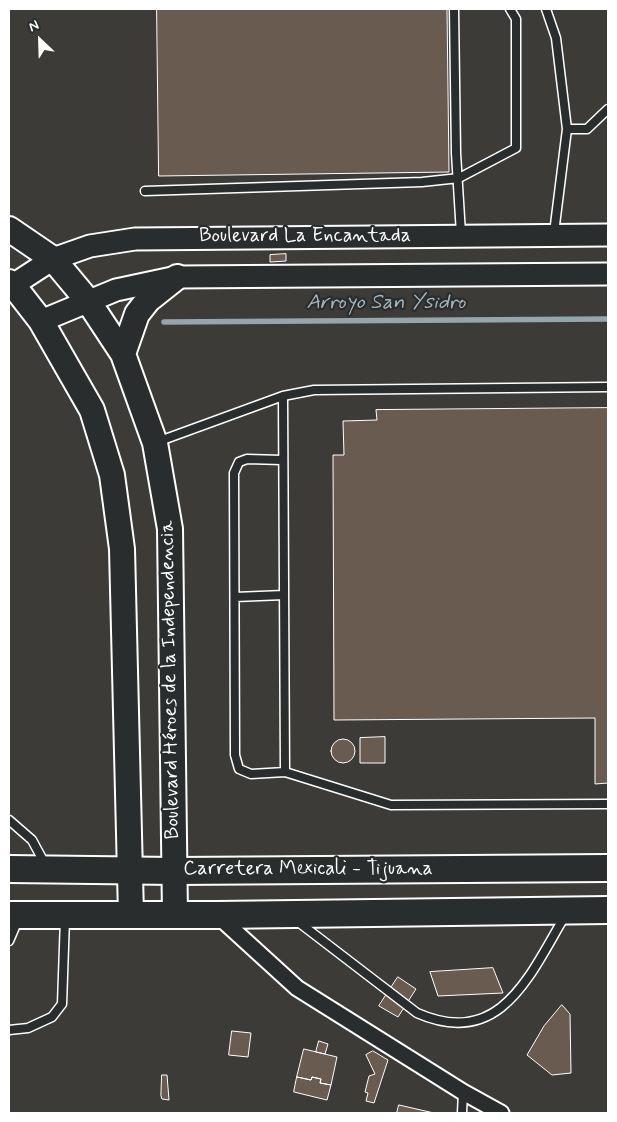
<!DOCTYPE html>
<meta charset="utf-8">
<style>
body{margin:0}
#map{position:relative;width:617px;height:1122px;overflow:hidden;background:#3d3b38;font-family:Mynerve,sans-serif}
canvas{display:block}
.frame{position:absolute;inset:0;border:10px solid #fff;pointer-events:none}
.north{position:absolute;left:15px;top:15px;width:50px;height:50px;-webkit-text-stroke:4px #2a2d2e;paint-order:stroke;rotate:336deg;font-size:14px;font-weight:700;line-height:20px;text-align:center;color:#fff}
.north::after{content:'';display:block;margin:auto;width:18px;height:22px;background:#fff;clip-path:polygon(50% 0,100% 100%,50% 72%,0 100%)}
</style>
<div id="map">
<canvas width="617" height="1122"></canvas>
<div class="frame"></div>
<div class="north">N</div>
</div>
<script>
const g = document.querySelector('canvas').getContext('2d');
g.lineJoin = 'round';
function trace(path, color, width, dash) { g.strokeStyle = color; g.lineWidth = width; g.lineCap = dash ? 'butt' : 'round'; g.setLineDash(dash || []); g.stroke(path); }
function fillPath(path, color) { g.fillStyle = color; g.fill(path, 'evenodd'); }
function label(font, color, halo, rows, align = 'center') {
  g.font = font + ' Mynerve,sans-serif'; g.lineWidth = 4.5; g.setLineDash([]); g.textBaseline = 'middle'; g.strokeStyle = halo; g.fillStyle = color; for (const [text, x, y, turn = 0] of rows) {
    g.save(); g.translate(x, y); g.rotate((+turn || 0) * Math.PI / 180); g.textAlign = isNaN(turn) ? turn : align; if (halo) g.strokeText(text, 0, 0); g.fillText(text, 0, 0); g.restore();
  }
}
trace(new Path2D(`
 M164 322 608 319`), '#96a4ac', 5.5);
const building = new Path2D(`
 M157 9H447L449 172 159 176Z
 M286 254V261L270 262V255Z
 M608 408V783L595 784V718L334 720 333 455H344L343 421 377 420 376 410Z
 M385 737V763H360V738Z
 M331 751a12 12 0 1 1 24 0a12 12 0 1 1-24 0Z
 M493 968 503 993 438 996 430 972Z
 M398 977 416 989 398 1017 379 1006Z
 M562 1005 570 1014 571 1073 552 1075 527 1055 544 1026Z
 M232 1031 251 1033 248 1057 229 1055Z
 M319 1041 328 1044 325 1054 316 1052Z
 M304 1049 337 1057 331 1085 320 1083 321 1079 312 1077 311 1080 297 1077Z
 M373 1051 388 1060 374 1103 366 1101 368 1093 365 1092 369 1076 375 1074 366 1055Z
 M162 1075H167L169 1100 162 1099 161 1096Z
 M297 1077 311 1080 312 1077 321 1079 320 1083 331 1085 327 1100 294 1092Z
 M399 1105 434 1113H397Z`);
fillPath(building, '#695b50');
trace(building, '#fff', 1);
const lane = new Path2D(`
 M454 9 456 153 461 234
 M546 9 556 38 567 129 554 233
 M567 129H587L608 109
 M145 191 422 182 459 178 516 148V19L510 9
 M283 396 285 772
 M157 442 283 396 314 390 608 387
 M282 460 247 459 239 462 234 473 235 755 239 769 251 774 285 772 391 805 608 804
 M235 597 284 595
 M9 820 32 840 45 864
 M297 921 417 1013C501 1050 530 974 565 916
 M9 941 18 920
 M9 1030 28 1028 52 1017 62 1004 65 918
 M462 1113 463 1092`);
const street = new Path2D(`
 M217 915 297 988 463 1092 501 1113`);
const secondary = new Path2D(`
 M13 285 53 259 90 246 135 239 608 235
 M41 321 116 290 177 277 608 274`);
const primary = new Path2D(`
 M9 229 53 259 88 301 123 354 155 443 170 529 175 915
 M9 282 13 285 41 321 92 410 112 475 122 549 131 915
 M123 354 137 314 148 300 177 277`);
const highway = new Path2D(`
 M9 869 175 871 608 868
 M9 915H217L608 910`);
trace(lane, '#fff', 11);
trace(street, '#fff', 19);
trace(secondary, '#fff', 25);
trace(primary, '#fff', 28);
trace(highway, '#fff', 30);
trace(lane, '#2a2d2e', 8);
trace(street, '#2a2d2e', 15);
trace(secondary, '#2a2d2e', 21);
trace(primary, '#2a2d2e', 24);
trace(highway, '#2a2d2e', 26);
label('20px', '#fff', '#2a2d2e', [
 ["Boulevard La Encantada",305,237],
 ["Boulevard Héroes de la Independencia",171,680,-91],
 ["Carretera Mexicali - Tijuana",308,870]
]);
label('italic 21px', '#a8b4ba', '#2a2d2e', [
 ["Arroyo San Ysidro",386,304]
]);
</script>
